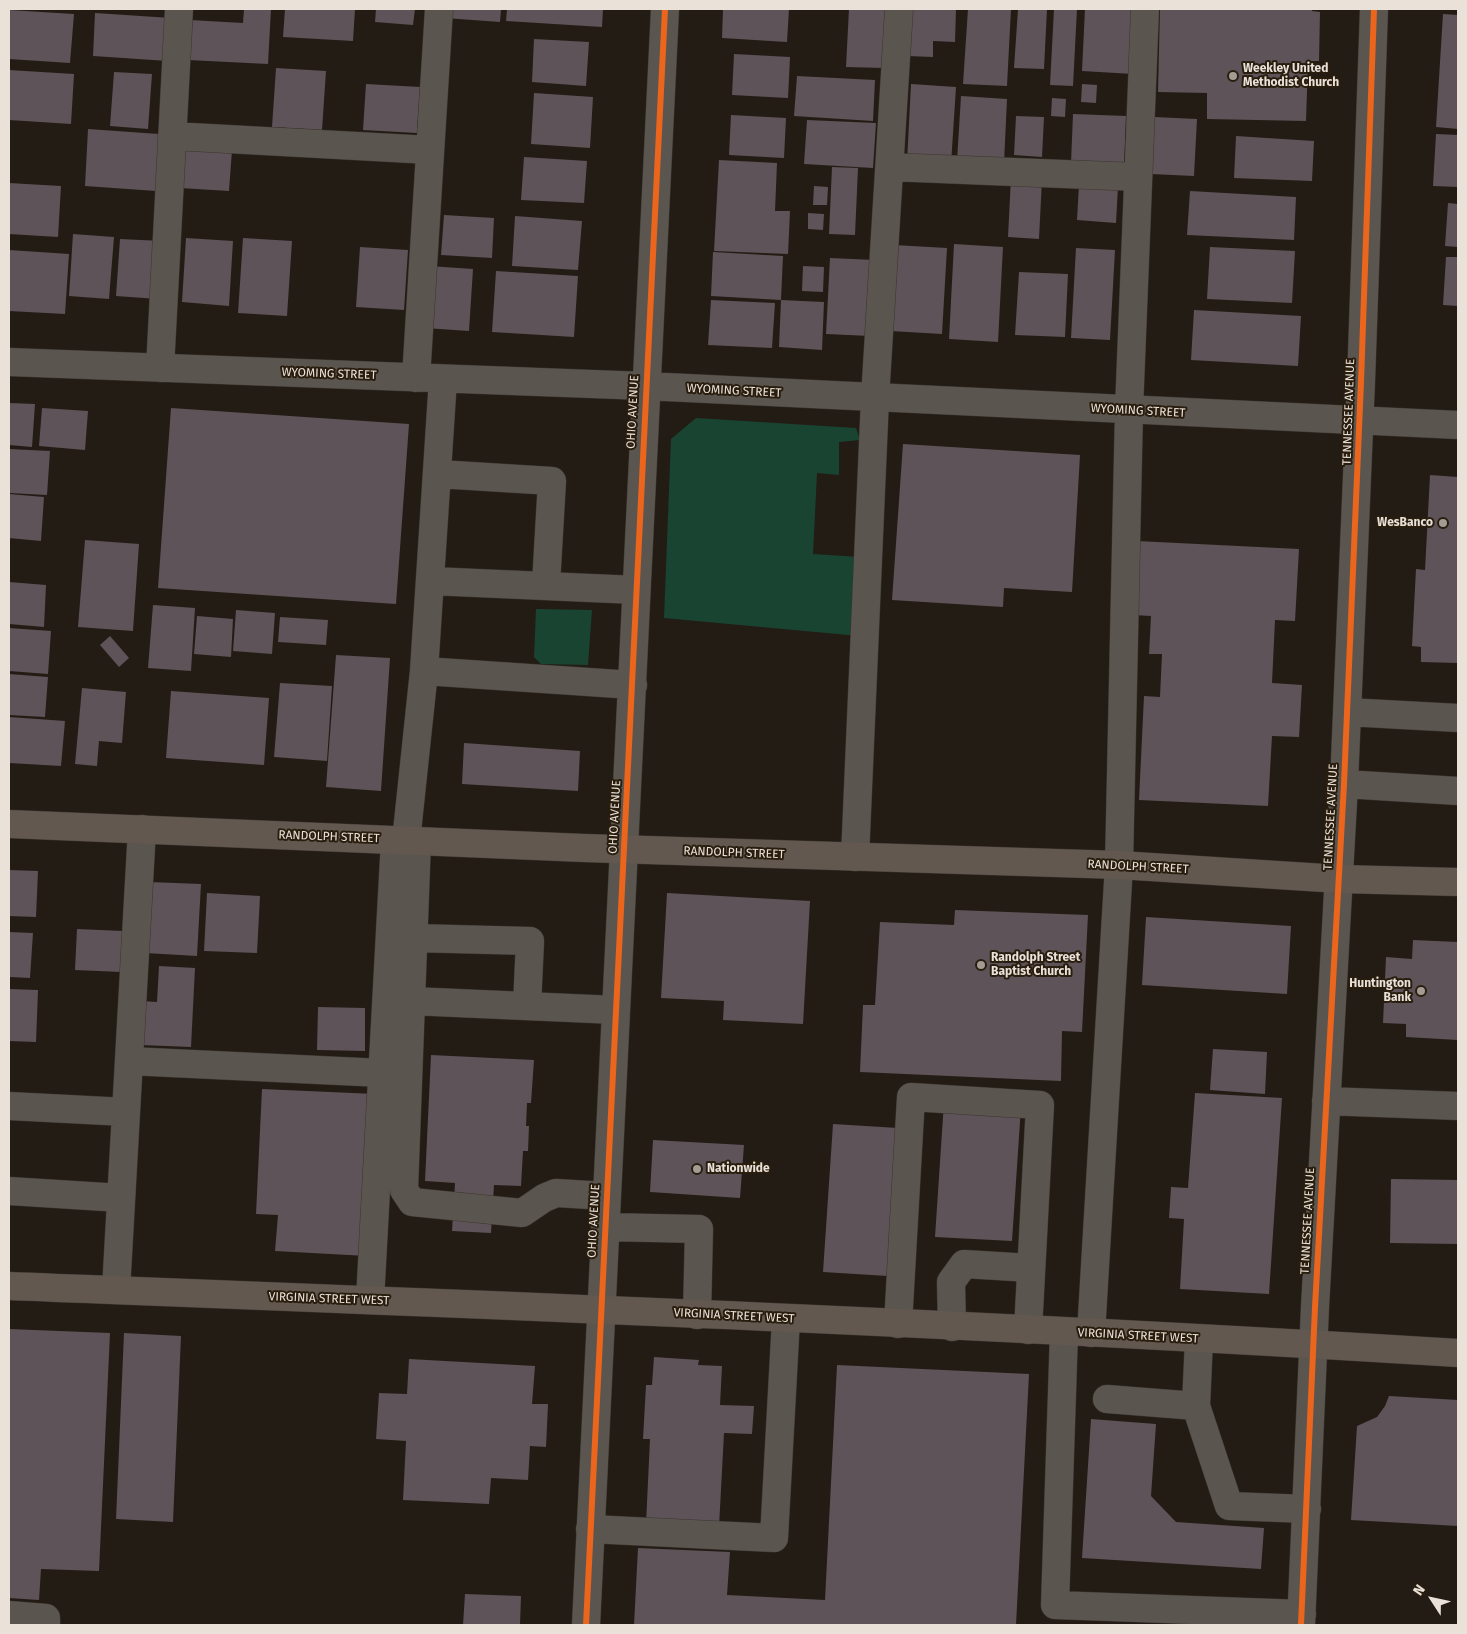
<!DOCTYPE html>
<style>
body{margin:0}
#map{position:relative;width:1467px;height:1634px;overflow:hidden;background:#231c14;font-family:"Fira Sans",sans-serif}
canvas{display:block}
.frame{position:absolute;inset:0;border:10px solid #eae1d8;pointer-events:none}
.north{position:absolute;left:1407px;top:1574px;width:50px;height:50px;-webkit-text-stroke:4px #291d0e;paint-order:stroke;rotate:305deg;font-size:14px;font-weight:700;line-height:20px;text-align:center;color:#eae1d8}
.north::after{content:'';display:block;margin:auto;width:18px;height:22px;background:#eae1d8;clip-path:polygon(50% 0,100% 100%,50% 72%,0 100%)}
</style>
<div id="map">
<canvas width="1467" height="1634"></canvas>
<div class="frame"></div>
<div class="north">N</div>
</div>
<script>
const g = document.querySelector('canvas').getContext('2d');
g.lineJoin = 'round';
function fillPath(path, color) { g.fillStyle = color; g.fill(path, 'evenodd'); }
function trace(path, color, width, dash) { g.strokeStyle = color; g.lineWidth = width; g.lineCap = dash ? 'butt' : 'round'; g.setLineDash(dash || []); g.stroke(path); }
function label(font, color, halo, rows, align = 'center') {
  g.font = font + ' "Fira Sans",sans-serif'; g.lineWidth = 4; g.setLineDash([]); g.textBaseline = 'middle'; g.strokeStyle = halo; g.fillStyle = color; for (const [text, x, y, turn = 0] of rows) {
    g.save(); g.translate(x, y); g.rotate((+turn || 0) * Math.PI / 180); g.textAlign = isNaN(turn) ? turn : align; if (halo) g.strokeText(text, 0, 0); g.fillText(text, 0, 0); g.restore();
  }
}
fillPath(new Path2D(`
 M696 418 856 428 860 440 839 442V475L817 473 813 554 859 557V636L664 618 671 439Z
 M536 609 592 610 588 665 541 664 534 657Z`), '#194431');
fillPath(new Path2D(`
 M244 9H271L268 64 188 60 190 20 243 23Z
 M285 9H355L353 41 283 37Z
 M376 9H415L413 25 375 22Z
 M446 9H501L500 22 445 18Z
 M507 9H603L602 27 506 21Z
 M723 9H789L787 42 722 38Z
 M849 9H887L884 68 846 67Z
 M909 9H956L955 42 933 41V57L907 56Z
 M968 9H1011L1007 86 963 84Z
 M1018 9H1047L1044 69 1014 68Z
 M1054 9H1077L1073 86 1050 85Z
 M1085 9H1136L1133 74 1082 71Z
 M1160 9H1312V11L1320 12 1319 61H1308L1306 121 1207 119V93L1158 92Z
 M9 10 74 14 70 63 9 59Z
 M95 13 171 18 168 61 93 56Z
 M1443 14 1458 15V129L1436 127Z
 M534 39 589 42 586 86 532 82Z
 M734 54 790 57 788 98 732 95Z
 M276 68 326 71 322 130 272 127Z
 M9 70 74 74 71 124 9 120Z
 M114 72 152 74 148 129 110 126Z
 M797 76 875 80 873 121 794 116Z
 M366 84 420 87 417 133 363 130Z
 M911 84 956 87 951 164 907 162Z
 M1082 84 1097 85 1096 103 1081 102Z
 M534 93 593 97 590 148 531 144Z
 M961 96 1007 99 1004 163 957 161Z
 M1052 98 1066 99 1065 117 1051 116Z
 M1073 114 1126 116 1124 165 1071 163Z
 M731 115 786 118 784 158 729 155Z
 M1016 116 1044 117 1042 157 1014 155Z
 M1154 117 1197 119 1194 176 1151 174Z
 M807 120 876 123 873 168 804 164Z
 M88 129 159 134 156 191 85 186Z
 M1436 134 1458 135V187L1433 186Z
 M1236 136 1314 141 1312 181 1234 178Z
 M183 148 232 150 229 191 180 188Z
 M524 157 587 161 584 203 521 200Z
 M719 160 777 163 775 211H790L788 254 714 251Z
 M832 167 858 168 855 235 829 234Z
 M1011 177 1042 179 1039 239 1008 237Z
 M9 183 61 186 58 237 9 234Z
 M1079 184 1118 186 1116 223 1077 220Z
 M814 186 828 187 827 205H813Z
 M1190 191 1296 197 1294 240 1187 235Z
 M1448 203 1458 204V247L1445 246Z
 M808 213 824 214 823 230 808 229Z
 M444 215 494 218 492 258 441 255Z
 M515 216 582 221 578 270 512 266Z
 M73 234 114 237 109 299 69 296Z
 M186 238 233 241 229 306 182 302Z
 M243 238 292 241 287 316 238 313Z
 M120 239 162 241 158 299 116 296Z
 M954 244 1003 247 998 342 949 339Z
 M894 245 947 248 942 334 890 331Z
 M360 247 408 250 404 310 356 307Z
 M1210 247 1295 251 1292 303 1207 299Z
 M1076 248 1115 250 1110 340 1071 338Z
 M9 250 69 254 65 314 9 311Z
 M713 252 783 256 781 300 711 296Z
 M1446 257H1458V306L1443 305Z
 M830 258 875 260 870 336 826 334Z
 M429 266 473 269 469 331 425 328Z
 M803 266 824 267 823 292 802 291Z
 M496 271 578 276 574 337 492 332Z
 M1019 272 1068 274 1065 337 1015 335Z
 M711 300 775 303 772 348 708 345Z
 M781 300 824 302 822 350 779 347Z
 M1194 310 1301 316 1298 366 1191 360Z
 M9 403 35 404 32 447 9 445Z
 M42 408 88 411 85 450 39 446Z
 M171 408 409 424 396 604 158 588Z
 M903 444 1080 455 1072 592 1004 588 1003 607 892 600Z
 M9 449 50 451 47 495 9 493Z
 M1430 475 1458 477V663L1421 662V647L1412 646 1416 569 1425 570Z
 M9 494 44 497 41 541 9 538Z
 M85 540 139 544 133 631 78 627Z
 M1137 541 1299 549 1295 621 1275 620 1272 683 1302 685 1299 737 1272 736 1268 806 1139 800 1144 696 1160 697 1162 654H1149L1151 616 1133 615Z
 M9 582 46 585 44 627 9 624Z
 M153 605 195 608 191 671 148 668Z
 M236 610 275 613 272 654 233 651Z
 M197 616 233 619 231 657 194 654Z
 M280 617 328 620 326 645 278 642Z
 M9 628 51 631 48 674 9 671Z
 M110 636 129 658 119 667 100 645Z
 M336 655 390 658 381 791 326 787Z
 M9 674 48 677 45 717 9 715Z
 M280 683 332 686 327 761 274 757Z
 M82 688 126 692 122 743 99 741 97 766 75 764Z
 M171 691 269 698 264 765 166 758Z
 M9 717 65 721 61 766 9 763Z
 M464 743 580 751 578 791 462 784Z
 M9 870 38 871 36 917 9 916Z
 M149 882 201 884 197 956 145 953Z
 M207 893 260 896 257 953 204 951Z
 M667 893 810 901 803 1024 723 1020 724 1001 661 998Z
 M955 910 1088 915 1082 1032 1062 1031 1061 1081 860 1072 863 1005H875L880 922 954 925Z
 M1146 917 1291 926 1287 994 1142 985Z
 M77 929 123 931 121 972 75 970Z
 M9 932 33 933 30 978 9 977Z
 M1413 940 1458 942V1040L1406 1037V1024L1383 1023 1386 957 1412 959Z
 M159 966 195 968 191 1047 140 1045 142 1001 157 1002Z
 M9 989 38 990 36 1042 9 1041Z
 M318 1007 365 1008V1051L317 1050Z
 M1213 1049 1267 1052 1265 1094 1210 1090Z
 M431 1055 534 1060 531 1103H527L526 1126H529L528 1151H523L521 1186 494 1185 491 1233 452 1231 455 1183 425 1181Z
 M262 1089 375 1094 367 1256 275 1251 278 1215 256 1214Z
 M1195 1093 1282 1098 1269 1294 1180 1289 1184 1219 1169 1218 1171 1187 1188 1188Z
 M944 1102 1021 1107 1012 1241 935 1237Z
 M833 1124 898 1128 888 1276 823 1272Z
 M653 1140 744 1145 740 1198 650 1192Z
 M1391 1179 1458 1180V1244L1390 1243Z
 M9 1329 110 1333 99 1571 41 1569 39 1600 9 1598Z
 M124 1333 181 1336 173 1522 116 1519Z
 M654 1357 699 1360 698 1365 722 1366 720 1405 754 1406 752 1434 724 1433 719 1527 646 1524 650 1439H643L646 1385H652Z
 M409 1359 535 1366 532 1404H548L546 1447 530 1446 528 1480 491 1478 489 1504 403 1500 406 1441 376 1439 379 1393 407 1394Z
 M837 1365 1029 1374 1016 1625H634L638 1548 730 1552 727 1595 825 1600Z
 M1389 1396 1458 1400V1526L1351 1520 1357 1426 1377 1417 1385 1406Z
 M1091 1419 1156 1424 1151 1496 1176 1522 1264 1528 1261 1569 1082 1558Z
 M465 1594 521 1596 520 1625H463Z`), '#5e5358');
const minor = new Path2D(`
 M172 136 430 150
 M890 167 1138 177
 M9 362 645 386 1458 425
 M160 368 179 9
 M416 378 439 9
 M438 474 552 481 546 584
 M431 581 636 590
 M424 671 633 685
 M1347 712 1458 718
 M1344 784 1458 791
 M406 841 424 671 443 379
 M417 841 411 1001 616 1010
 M855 857 875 398 899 9
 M414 938 530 941 527 1006
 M411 1001 404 1190 412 1202 522 1213 544 1198 556 1193 606 1196
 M129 1061 382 1073
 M1326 1101 1458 1106
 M9 1106 126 1112
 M9 1191 121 1198
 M605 1227 699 1229 697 1315
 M116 1290 142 829
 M370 1300 395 840
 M898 1324 911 1097 1040 1105 1028 1330
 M952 1327 951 1282 964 1264 1031 1268
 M1064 1332 1055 1605 1302 1614
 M1091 1333 1119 865 1129 410 1145 9
 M1199 1339 1196 1406 1229 1506 1307 1509
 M1107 1399 1196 1406
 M590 1529 774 1538 786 1319
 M9 1615 46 1618V1625
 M586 1625 665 9
 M1301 1625 1315 1307 1344 784 1361 382 1374 9`);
const major = new Path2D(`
 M9 824 584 848 1119 865 1340 879 1458 882
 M9 1286C492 1305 976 1323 1458 1353`);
trace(minor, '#3c3631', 29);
trace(major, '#3c3631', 29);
trace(minor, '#5a554f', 28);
trace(major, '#625850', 28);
trace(new Path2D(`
 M586 1625 665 9
 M1301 1625 1315 1307 1344 784 1361 382 1374 9`), '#eb651d', 6);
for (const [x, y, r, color] of [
 [1233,76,5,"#a49c93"],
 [1443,523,5,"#a49c93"],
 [981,965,5,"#a49c93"],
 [1421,991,5,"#a49c93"],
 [697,1169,5,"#a49c93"]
]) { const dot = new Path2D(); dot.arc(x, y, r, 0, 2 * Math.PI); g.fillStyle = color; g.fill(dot); trace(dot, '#291d0e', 2); }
label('bold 12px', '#eae1d8', '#291d0e', [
 ["Weekley United",1243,69],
 ["Methodist Church",1243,83],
 ["WesBanco",1433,523,"right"],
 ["Randolph Street",991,958],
 ["Baptist Church",991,972],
 ["Huntington",1411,984,"right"],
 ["Bank",1411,998,"right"],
 ["Nationwide",707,1169]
], 'left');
label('12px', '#eae1d8', '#291d0e', [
 ["WYOMING STREET",329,374,2],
 ["WYOMING STREET",734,391,3],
 ["WYOMING STREET",1138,411,3],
 ["OHIO AVENUE",633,412,-87],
 ["TENNESSEE AVENUE",1349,412,-88],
 ["OHIO AVENUE",615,817,-87],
 ["TENNESSEE AVENUE",1331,817,-87],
 ["RANDOLPH STREET",329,837,2],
 ["RANDOLPH STREET",734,853,2],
 ["RANDOLPH STREET",1138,867,3],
 ["OHIO AVENUE",594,1221,-87],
 ["TENNESSEE AVENUE",1308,1221,-87],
 ["VIRGINIA STREET WEST",329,1299,2],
 ["VIRGINIA STREET WEST",734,1316,3],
 ["VIRGINIA STREET WEST",1138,1336,3]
]);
</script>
